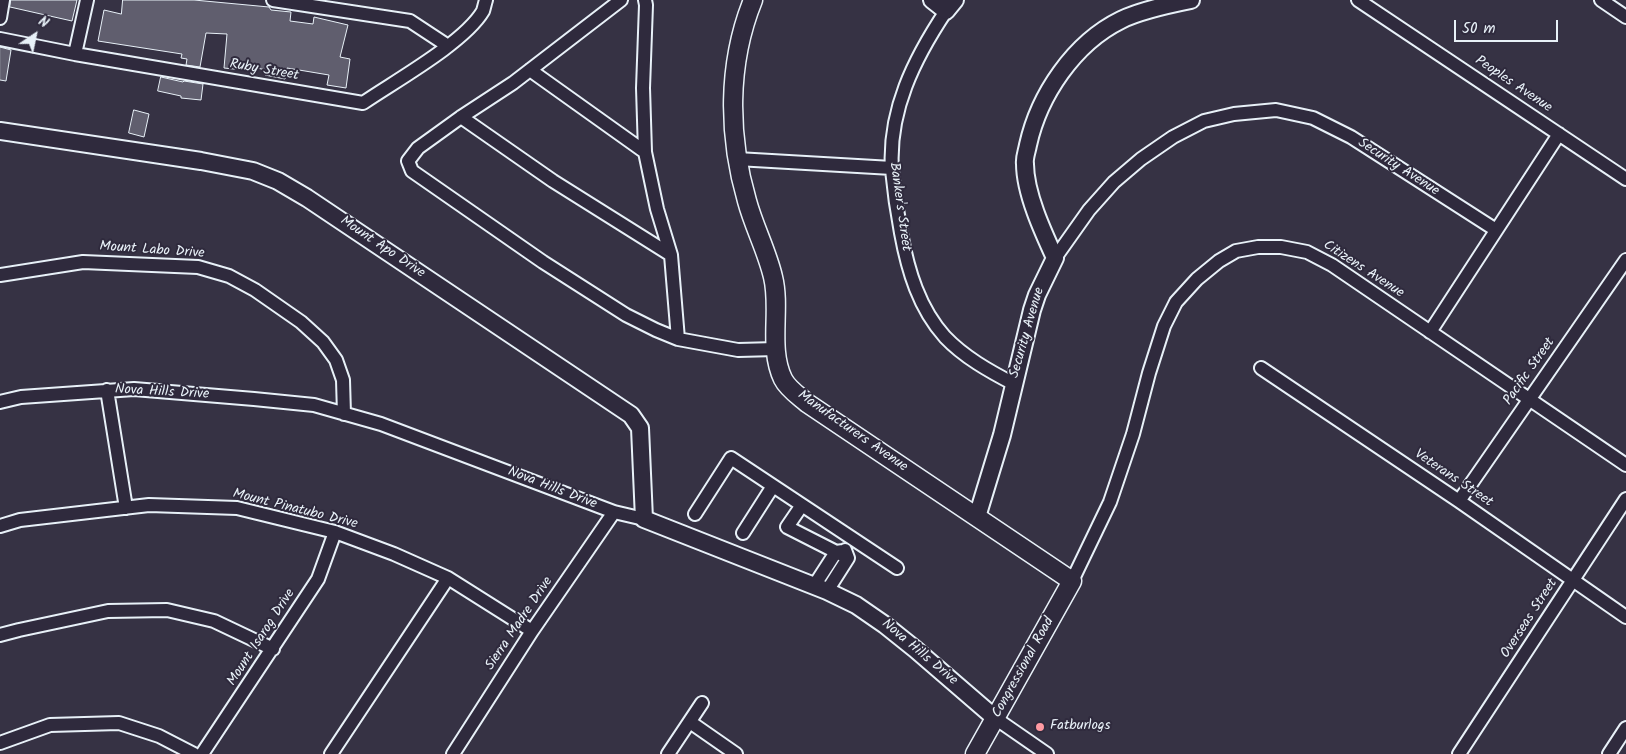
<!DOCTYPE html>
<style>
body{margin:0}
#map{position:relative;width:1626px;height:754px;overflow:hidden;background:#363244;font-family:Kalam,sans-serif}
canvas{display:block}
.north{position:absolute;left:10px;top:10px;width:50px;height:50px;-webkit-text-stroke:4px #2f2a3d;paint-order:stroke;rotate:34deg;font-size:14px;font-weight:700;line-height:20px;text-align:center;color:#e8f1f8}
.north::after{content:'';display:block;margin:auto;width:18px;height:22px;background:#e8f1f8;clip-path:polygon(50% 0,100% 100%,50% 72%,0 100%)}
.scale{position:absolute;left:1454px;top:20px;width:104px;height:22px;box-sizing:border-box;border:2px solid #e8f1f8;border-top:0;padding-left:6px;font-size:15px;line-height:18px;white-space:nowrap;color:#e8f1f8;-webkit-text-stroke:4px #2f2a3d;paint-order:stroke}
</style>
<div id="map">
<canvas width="1626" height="754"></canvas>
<div class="north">N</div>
<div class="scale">50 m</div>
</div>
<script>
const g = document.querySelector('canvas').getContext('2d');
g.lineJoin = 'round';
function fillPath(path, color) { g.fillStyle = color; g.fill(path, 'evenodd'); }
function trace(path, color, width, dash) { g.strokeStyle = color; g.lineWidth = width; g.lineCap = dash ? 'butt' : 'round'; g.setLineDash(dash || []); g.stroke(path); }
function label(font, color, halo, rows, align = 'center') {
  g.font = font + ' Kalam,sans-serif'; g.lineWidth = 4; g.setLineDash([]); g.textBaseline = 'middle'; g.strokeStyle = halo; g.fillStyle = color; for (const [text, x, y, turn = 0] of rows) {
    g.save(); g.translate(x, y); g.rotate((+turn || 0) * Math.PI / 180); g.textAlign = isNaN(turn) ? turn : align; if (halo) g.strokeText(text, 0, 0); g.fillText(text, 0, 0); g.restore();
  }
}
const building = new Path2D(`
 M11 0H77L72 21 10 7Z
 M123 0H194L269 7 271 10 291 12 290 21 313 24 314 17 348 25 340 57 350 59 346 88 327 85 329 75 287 68 285 79 265 75 266 70 243 65V70L224 68 227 34 206 33 200 67 186 65 187 59 181 58 182 54 98 41 104 10 121 14Z
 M0 47 11 50 6 81 0 80Z
 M161 77 183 82 184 81 203 84 201 100 181 98V96L158 91Z
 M134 110 149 114 144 137 129 133Z`);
fillPath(building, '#605e6e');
trace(building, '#e8f1f8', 1);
const minor = new Path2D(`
 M273 0 410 21 448 46
 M621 0 513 83 461 117 418 148 408 161 412 171 543 262 626 315 656 330 678 339 738 350 776 349
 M645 0 646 5 643 88 645 152 657 209 671 255 678 339
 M1358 0 1626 179
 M1601 0 1626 17
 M946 11C914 59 888 111 892 170 894 191 897 212 901 233 908 271 919 308 945 337 964 357 989 371 1014 384
 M0 18 3 0
 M0 39 75 54 363 103C395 81 464 43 483 11 484 8 485 3 486 0
 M75 54 87 0
 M530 70 645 152
 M461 117 553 181 671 255
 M737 159 892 168
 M1055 258 1089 210 1114 182 1141 159 1173 137 1204 121 1234 114 1276 110 1313 118 1351 137 1496 230
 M0 275 83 262 198 267 229 276 255 290 301 322 323 342 336 360 343 380 344 414
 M1430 332 1559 134
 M1261 368 1459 501 1626 617
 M107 390 126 508
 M0 402 21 397 134 389 254 399 314 405 381 424 614 512 644 519
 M1459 501 1626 260
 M802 505 787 527 848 558
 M695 514 731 458 897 568
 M0 526 20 520 149 505 237 508 335 532 394 554 448 578 532 631
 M743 533 773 486
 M1072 581 1110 502 1133 434 1149 373 1164 326 1176 302 1197 279 1219 261 1236 251 1258 247H1281L1307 252 1332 265 1626 465
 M814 586 836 552 843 551
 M827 591 848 558 845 550
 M0 635 19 630 108 611 167 610 214 621 273 649
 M995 718 1047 754
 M690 722 736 754
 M0 743 50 725 119 723 159 736 194 754
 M202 754 318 579 335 532
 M331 754 448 578
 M453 754 532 631 614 512
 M668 754 702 703
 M1459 754 1626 499
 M1609 754 1626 728`);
const tertiary = new Path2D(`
 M932 0 946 11 955 0
 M0 131 201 161 253 171 278 181 307 198 631 415 640 428 644 519 827 591 856 605 885 625 915 649 995 718
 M977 517 1002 435 1032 310 1037 295 1055 258C1043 232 1025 193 1025 164 1024 158 1027 151 1028 145 1039 95 1074 43 1121 20 1139 11 1171 4 1191 0`);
const secondary = new Path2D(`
 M753 0C727 64 728 136 747 201 754 227 767 251 773 277 781 309 768 348 783 379 788 389 799 396 807 403L1072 581 975 754`);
trace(minor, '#e8f1f8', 16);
trace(tertiary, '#e8f1f8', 20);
trace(secondary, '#e8f1f8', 21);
trace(minor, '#2f2a3d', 12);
trace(tertiary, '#2f2a3d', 16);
trace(secondary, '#2f2a3d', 18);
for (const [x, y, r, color] of [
 [1040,727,5,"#ff9aa2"]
]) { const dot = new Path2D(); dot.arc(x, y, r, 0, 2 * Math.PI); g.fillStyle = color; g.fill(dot); trace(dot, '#2f2a3d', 2); }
label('14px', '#e8f1f8', '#2f2a3d', [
 ["Ruby Street",264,71,10],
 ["Peoples Avenue",1513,85,34],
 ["Security Avenue",1398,168,33],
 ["Banker's Street",899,207,82],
 ["Mount Apo Drive",382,248,34],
 ["Mount Labo Drive",152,251,4],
 ["Citizens Avenue",1363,270,33],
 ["Security Avenue",1028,333,-74],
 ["Pacific Street",1530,372,-55],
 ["Nova Hills Drive",162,393,3],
 ["Manufacturers Avenue",852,432,35],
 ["Veterans Street",1453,479,34],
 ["Nova Hills Drive",552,489,21],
 ["Mount Pinatubo Drive",295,510,14],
 ["Overseas Street",1530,619,-57],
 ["Sierra Madre Drive",520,624,-56],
 ["Mount Isarog Drive",262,638,-57],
 ["Nova Hills Drive",919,653,40],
 ["Congressional Road",1024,668,-61]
]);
label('14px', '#e8f1f8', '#2f2a3d', [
 ["Fatburlogs",1050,727]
], 'left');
</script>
